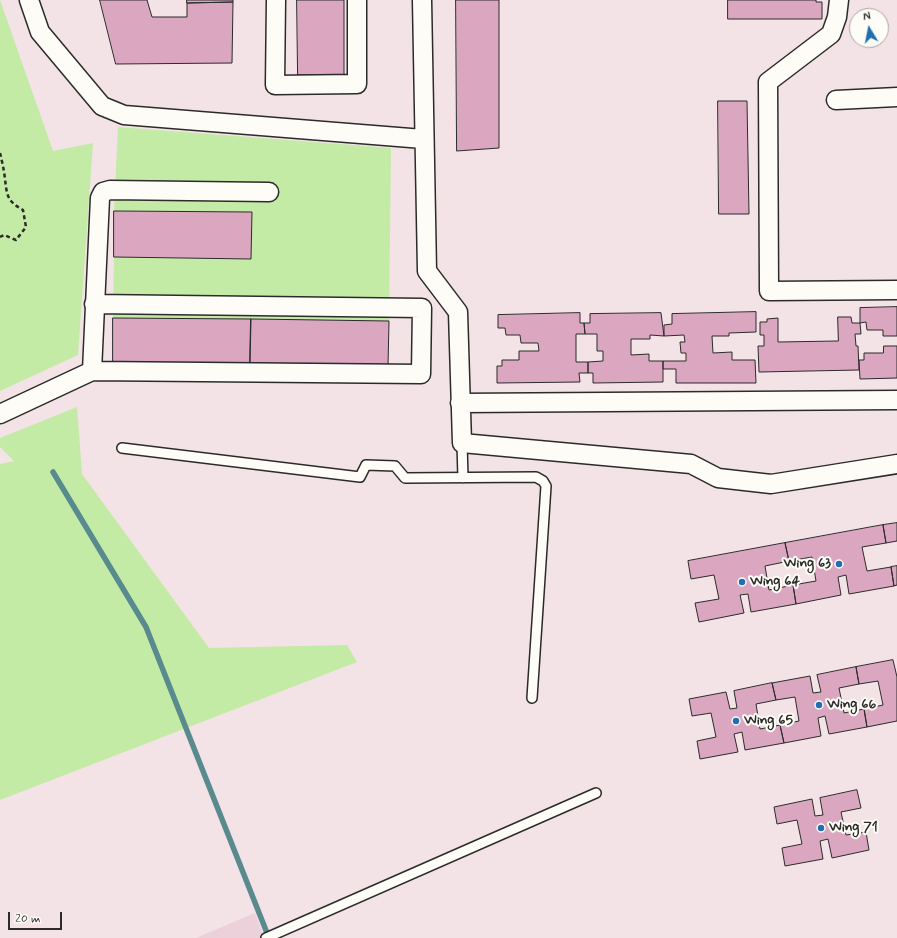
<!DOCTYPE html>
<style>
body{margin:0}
#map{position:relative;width:897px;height:938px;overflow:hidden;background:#f3e2e6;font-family:Mynerve,sans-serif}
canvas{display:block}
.north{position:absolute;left:849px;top:8px;width:40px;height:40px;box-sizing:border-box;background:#fdfcf7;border:1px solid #a9a8a5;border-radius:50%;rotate:350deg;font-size:11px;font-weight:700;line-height:16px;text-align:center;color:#2b2b2b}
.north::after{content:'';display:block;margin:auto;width:14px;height:18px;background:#1f6fb2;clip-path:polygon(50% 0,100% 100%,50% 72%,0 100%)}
.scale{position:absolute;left:8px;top:912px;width:54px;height:18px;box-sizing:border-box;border:2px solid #2b2b2b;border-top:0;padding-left:5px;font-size:12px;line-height:14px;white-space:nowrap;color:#2b2b2b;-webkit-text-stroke:3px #fdfcf7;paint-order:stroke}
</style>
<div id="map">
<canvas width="897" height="938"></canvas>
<div class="north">N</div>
<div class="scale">20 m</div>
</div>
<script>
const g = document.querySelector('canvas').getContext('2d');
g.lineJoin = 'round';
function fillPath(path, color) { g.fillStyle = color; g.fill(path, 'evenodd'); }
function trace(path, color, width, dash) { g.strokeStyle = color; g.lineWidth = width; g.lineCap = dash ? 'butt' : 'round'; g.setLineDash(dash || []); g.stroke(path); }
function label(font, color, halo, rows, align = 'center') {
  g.font = font + ' Mynerve,sans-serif'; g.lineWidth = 4; g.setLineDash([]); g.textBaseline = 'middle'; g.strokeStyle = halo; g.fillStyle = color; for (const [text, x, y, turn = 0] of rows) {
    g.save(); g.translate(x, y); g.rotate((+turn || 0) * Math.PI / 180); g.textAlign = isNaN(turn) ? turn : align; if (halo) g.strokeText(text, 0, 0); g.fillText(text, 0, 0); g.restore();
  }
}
fillPath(new Path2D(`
 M255 913 264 938H196Z`), '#ecd0da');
fillPath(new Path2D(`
 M0 0 53 151 93 143 78 355 0 391Z
 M118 127 391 148 389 321 113 318 114 257 251 258 252 212 114 211Z
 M77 407 82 474 209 648 347 645 357 662 0 800V464L14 461 0 447V438Z`), '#c4eba6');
trace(new Path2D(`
 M53 472 146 627 269 938`), '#598a8e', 5.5);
const building = new Path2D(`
 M100 0H147L152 17H187V3L233 2 232 63 116 64Z
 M187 0H233V2L187 3Z
 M297 0H344V75H298Z
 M456 0H499V148L457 151Z
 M728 0H816V2H822V19H728Z
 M718 101H747L749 214H719Z
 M114 211 252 212 251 259 114 257Z
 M897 307V336H883V330H867L866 322 860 323V308Z
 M756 312V332L729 333V336H712L713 353 732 352V360H755L756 383H676V369H663V361H686V353H681L680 342H685L684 335 664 336V325L672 324V314Z
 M580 313V323H584L585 334H576V362H588V373H579L580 382 497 383V366H502V360H519V351H539L538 343H521L520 335H506L505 328H498V315Z
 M661 313 664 336 650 335V339H631V355L649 354V361H663V382L593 383V373H588V362L603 361V351H597V334H585L584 323H590V314Z
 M838 317H851L852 323H860L861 334H855L856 346H858L859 370 759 372 758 346H764V335H760V322H767V319L778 318V342L838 341Z
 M113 318 251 319 250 365 113 364Z
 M251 319 389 321 388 366 250 365Z
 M884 346H897V378L860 379 859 360H864V353H883Z
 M897 523V541L886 543 883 525Z
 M883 525 886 543 862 547 867 571 891 567 894 586 849 594 846 575 838 577 841 595 796 604 793 585 816 581 812 557 789 561 785 543Z
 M785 543 789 561 765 566 769 590 793 585 796 604 751 612 748 594 740 595 744 613 699 622 695 603 719 599 714 575 691 579 688 561Z
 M897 566V585L894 586 891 567Z
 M893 660 897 677V721L867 727 864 709 883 705 878 681 859 684 856 667Z
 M856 667 859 684 839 688 844 713 864 709 867 727 829 734 825 716 818 718 821 736 784 743 780 725 799 721 795 697 776 700 772 683 810 676 813 693 821 692 817 675Z
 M772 683 776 700 756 704 760 729 780 725 784 743 745 750 742 732 734 734 738 752 700 759 697 741 716 737 711 713 692 716 689 699 726 692 730 709 737 708 734 691Z
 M857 790 861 808 841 812 846 835 866 832 869 850 832 858 828 839 820 841 823 859 785 866 782 848 802 844 797 820 777 824 774 807 812 799 815 816 823 815 820 798Z`);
fillPath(building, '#dba6bf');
trace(building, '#2b2b2b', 1);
const lane = new Path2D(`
 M462 443 463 478
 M122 448 360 477 366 465 395 466 405 478 536 477 543 481 546 486 532 698
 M266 938 596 793`);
const street = new Path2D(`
 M29 0 40 32 102 106 124 115 423 139
 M276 0 275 85 357 84V0
 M422 0 427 271 458 312 462 443 691 464 718 478 771 484 897 464
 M839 0 837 17 831 34 768 82 769 291 897 290
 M836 100 897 97
 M92 371 100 198 103 192 110 190 269 192
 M460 403 897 400
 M0 414 92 371 421 374 422 308 94 304`);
trace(lane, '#2b2b2b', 12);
trace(street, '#2b2b2b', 21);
trace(new Path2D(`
 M0 153C2 161 4 170 5 179 7 196 7 201 23 210L26 227 16 240 4 235 0 237`), '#2b2b2b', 2.5, [4, 3]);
trace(lane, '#fdfcf7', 9);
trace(street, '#fdfcf7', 18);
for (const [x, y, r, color] of [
 [839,564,4,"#1f6fb2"],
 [742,582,4,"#1f6fb2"],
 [819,705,4,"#1f6fb2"],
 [736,721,4,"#1f6fb2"],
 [821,828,4,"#1f6fb2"]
]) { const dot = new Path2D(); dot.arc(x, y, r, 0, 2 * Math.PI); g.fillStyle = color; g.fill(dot); trace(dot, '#fdfcf7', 1.5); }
label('bold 14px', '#2b2b2b', '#fdfcf7', [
 ["Wing 63",831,564,"right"],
 ["Wing 64",750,582],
 ["Wing 66",827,705],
 ["Wing 65",744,721],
 ["Wing 71",829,828]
], 'left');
</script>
